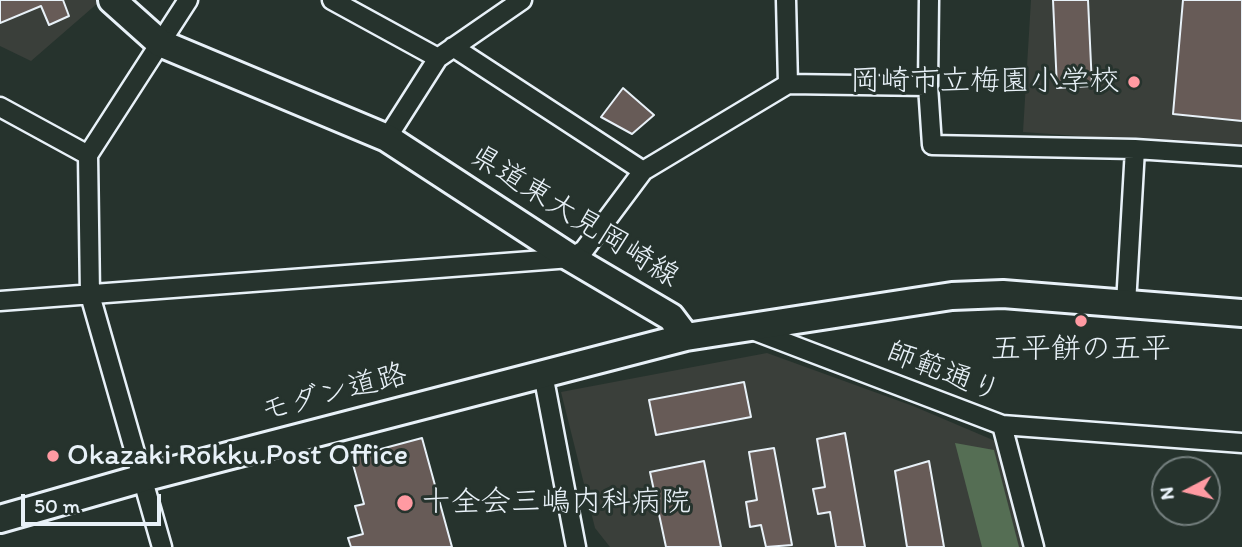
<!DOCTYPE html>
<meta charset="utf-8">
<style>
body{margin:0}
#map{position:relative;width:1242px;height:547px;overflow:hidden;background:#26332d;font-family:Itim,sans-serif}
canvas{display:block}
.north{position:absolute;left:1151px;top:456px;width:70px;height:70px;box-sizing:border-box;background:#26332d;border:2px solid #747f7e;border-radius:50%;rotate:263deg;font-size:19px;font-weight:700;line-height:28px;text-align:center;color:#e8f1f8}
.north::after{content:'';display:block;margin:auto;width:24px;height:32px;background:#ff9aa2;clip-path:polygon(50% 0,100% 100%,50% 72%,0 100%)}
.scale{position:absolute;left:21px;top:494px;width:140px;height:32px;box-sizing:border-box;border:4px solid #e8f1f8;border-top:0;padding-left:9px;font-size:21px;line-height:24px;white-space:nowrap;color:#e8f1f8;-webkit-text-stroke:5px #26332d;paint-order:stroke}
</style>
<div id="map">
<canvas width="1242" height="547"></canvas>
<div class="north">N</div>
<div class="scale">50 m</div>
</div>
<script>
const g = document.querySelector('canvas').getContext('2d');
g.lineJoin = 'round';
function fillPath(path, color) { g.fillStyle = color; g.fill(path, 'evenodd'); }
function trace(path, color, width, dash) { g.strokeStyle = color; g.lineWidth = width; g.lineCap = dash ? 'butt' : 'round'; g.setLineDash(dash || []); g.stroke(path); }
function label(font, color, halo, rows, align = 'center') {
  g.font = font + ' Itim,"Klee One",sans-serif'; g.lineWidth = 6; g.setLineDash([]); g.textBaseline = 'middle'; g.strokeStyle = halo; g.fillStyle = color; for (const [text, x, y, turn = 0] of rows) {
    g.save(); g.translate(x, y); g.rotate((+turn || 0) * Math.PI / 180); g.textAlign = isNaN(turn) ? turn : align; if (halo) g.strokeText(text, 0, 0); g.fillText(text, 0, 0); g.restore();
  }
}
fillPath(new Path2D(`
 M0 0H97L99 2 31 61 0 46Z
 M1031 0H1242V148L1023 132Z
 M767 353 913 406 1000 443 1026 547H610L595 528 561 392Z`), '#3a3f3a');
fillPath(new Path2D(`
 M955 443 994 450 1019 547H982Z`), '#556e54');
const building = new Path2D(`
 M0 0H63L69 16 49 25 41 6 0 23Z
 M1053 0H1088L1092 86 1057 88Z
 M1183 0H1242V121L1173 114Z
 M623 88 654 115 632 134 601 117Z
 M744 382 751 417 656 435 649 400Z
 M845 433 865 547H836L830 512 818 514 813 489 825 487 817 439Z
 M422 438 452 547H351L348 538 363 534 355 506 364 504 351 457Z
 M774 448 792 545 766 547 761 525 750 527 746 502 757 500 749 452Z
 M704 461 721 547H666L650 472Z
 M929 461 944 547H907L895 471Z`);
fillPath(building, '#675b57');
trace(building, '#e8f1f8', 2);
const street = new Path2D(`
 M332 0 438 58
 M786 0 788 84
 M929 0 928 86 932 145 1135 149 1242 156
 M453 47 643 171
 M0 107 88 155
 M387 138 438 58 522 0
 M0 301 571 258 584 250 643 171 788 84 928 86
 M1126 304 1135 149
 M750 329 1002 425 1242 443
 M543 374 576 547
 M1002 425 1034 547
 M162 547 90 295 88 155 188 0`);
const secondary = new Path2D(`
 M112 0 160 43 387 138 571 258 671 317 686 337
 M0 519 143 478 686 337 952 296 1003 294 1242 313`);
trace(street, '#e8f1f8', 23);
trace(secondary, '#e8f1f8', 32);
trace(street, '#26332d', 18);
trace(secondary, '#26332d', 26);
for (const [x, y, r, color] of [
 [1134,82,7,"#ff9aa2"],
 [1081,321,7,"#ff9aa2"],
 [53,456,7,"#ff9aa2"],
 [405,503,9,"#ff9aa2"]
]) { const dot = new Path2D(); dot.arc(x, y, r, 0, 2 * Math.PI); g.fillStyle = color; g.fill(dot); trace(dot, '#26332d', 2.5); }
label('30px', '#e8f1f8', '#26332d', [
 ["岡崎市立梅園小学校",1120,82,"right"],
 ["五平餅の五平",1081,350,"center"],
 ["Okazaki Rokku Post Office",67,456],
 ["十全会三嶋内科病院",421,503]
], 'left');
label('30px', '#e8f1f8', '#26332d', [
 ["県道東大見岡崎線",574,217,32],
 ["師範通り",943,373,21],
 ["モダン道路",334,394,-15]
]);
</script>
